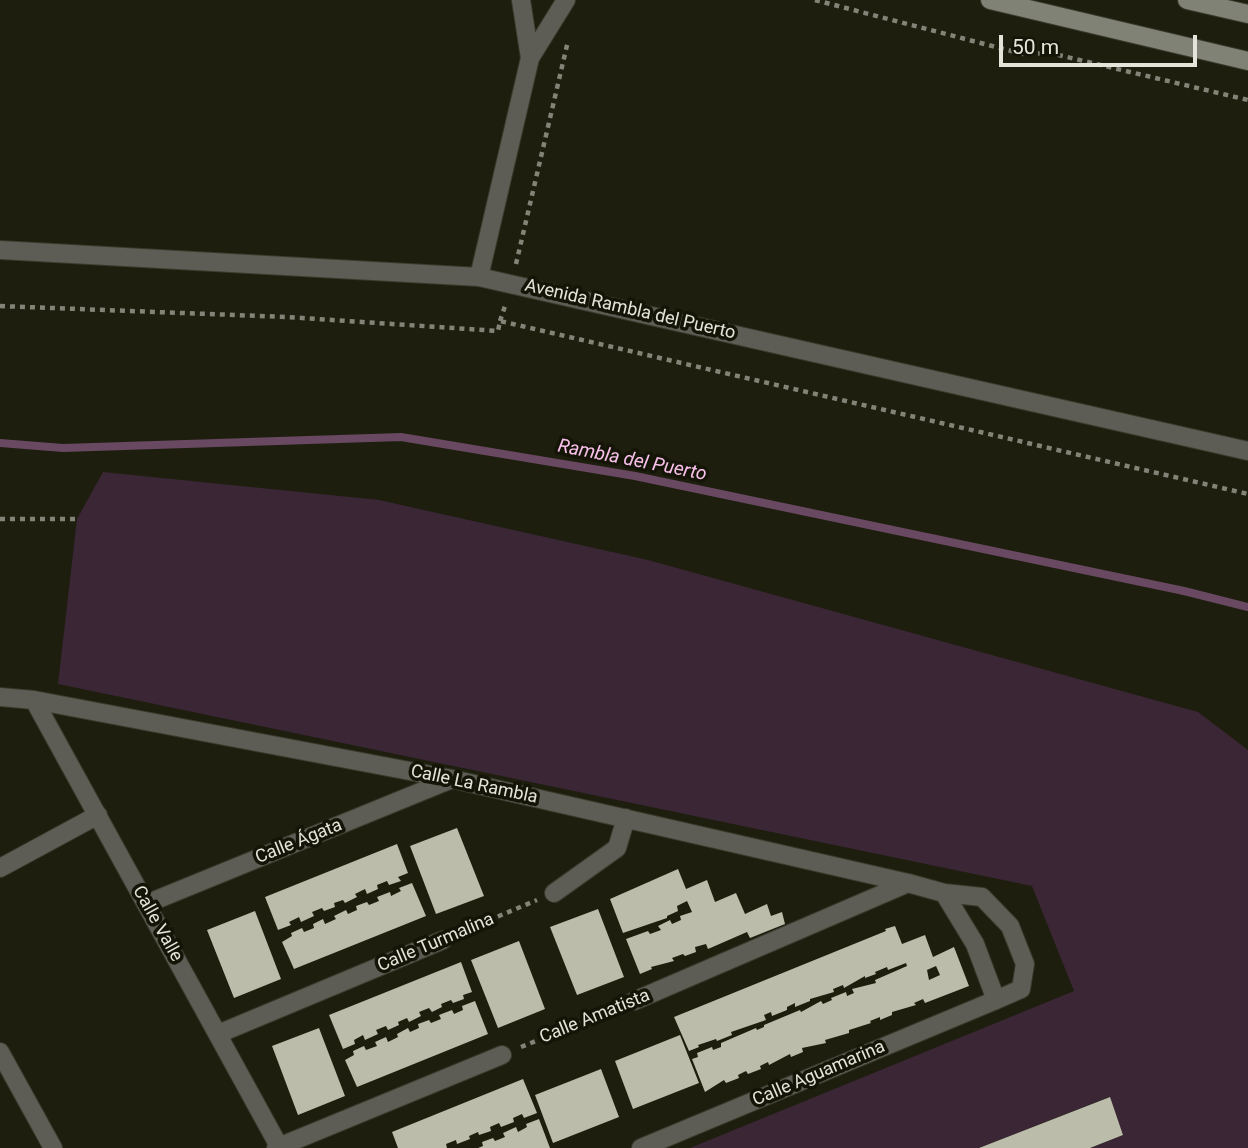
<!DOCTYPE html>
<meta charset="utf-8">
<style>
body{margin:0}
#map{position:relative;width:1248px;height:1148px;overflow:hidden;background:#1e1e0f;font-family:Roboto,sans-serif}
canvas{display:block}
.scale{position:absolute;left:999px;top:35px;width:198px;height:32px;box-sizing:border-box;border:4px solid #e4e4db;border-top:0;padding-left:9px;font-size:21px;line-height:24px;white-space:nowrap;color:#e4e4db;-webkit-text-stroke:5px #151507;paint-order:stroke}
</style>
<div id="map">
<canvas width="1248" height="1148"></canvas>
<div class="scale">50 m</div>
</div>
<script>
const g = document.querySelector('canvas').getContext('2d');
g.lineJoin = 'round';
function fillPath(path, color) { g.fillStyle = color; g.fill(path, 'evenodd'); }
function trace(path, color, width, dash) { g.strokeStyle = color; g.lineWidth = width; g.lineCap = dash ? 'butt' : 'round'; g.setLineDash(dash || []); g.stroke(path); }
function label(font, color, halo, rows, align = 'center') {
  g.font = font + ' Roboto,sans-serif'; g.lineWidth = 7; g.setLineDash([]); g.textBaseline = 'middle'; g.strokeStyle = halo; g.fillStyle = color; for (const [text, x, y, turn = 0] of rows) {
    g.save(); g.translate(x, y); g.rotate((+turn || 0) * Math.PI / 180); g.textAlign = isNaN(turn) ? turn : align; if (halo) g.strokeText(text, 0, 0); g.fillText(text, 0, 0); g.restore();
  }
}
fillPath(new Path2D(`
 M103 472 379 500 648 560 1198 712 1248 750V1148H1090L1123 1135 1109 1097 979 1148H690L1074 991 1032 886 58 684 77 519Z`), '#3a2635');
trace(new Path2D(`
 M0 443 63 448 401 437 635 476 1184 591 1248 607`), '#684961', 8);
fillPath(new Path2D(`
 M457 828 484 896 436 914 410 846Z
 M397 844 408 873 398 877 401 881 389 885 387 881 377 885 378 889 367 894 365 889 355 894 357 897 345 903 343 900 334 903 335 907 324 911 322 908 312 912 314 916 301 922 299 917 289 922 291 925 278 930 265 897Z
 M678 869 686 889 707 880 715 902 736 893 745 914 767 904 771 916 782 912 785 924 750 938 747 932 708 949 706 944 695 947 696 952 685 956 683 954 672 958 674 961 651 967 652 969 640 974 626 939 648 931 650 934 661 930 658 926 670 920 672 924 681 920 680 916 692 912 687 901 677 906 678 911 667 916V918L623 933 610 899Z
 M412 883 426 916 294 969 282 942 292 936 291 933 302 928 304 932 314 928 313 924 323 919 325 924 336 919 334 916 346 910 348 914 357 910 356 906 367 902 369 905 379 901 377 897 390 892 391 896 401 891 399 888Z
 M598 909 624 977 577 995 550 927Z
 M255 911 281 979 234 998 207 930Z
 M895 926 902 944 925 935 933 957 954 947 969 986 925 1003 923 999 914 1003 916 1005 892 1012V1015L880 1020V1017L870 1021 871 1023 849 1030V1033L825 1040 826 1043 802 1048 803 1052 791 1057 790 1054 769 1065 768 1062 760 1066 761 1069 748 1074 746 1071 738 1075 739 1078 726 1083 724 1080 705 1092 692 1059 698 1057 697 1053 712 1047 713 1050 721 1047V1043L756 1028 757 1030 764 1027V1025L800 1010 801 1012 821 1001 823 1004 832 1000 831 998 846 992 847 996 854 993 852 989 876 983 875 980 907 966 906 963 888 970 887 967 875 972 876 974 865 978V976L844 988 843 985 833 989 834 992 810 999V1001L795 1007V1003L787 1007V1010L772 1016 771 1012 764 1015 766 1020 731 1032 732 1035 717 1041 716 1039 698 1045 699 1047 689 1051 674 1017 886 931 885 929ZM936 966 940 975 929 980 927 970Z
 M519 941 545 1009 498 1028 471 960Z
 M461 962 472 992 463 995 464 999 453 1003 451 1000 441 1004 442 1007 432 1012 429 1008 419 1012 421 1016 409 1022 407 1018 398 1022 399 1025 388 1030 386 1026 376 1030 378 1034 365 1040 363 1035 354 1040 355 1044 343 1049 329 1015Z
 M475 1001 488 1034 357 1087 345 1060 354 1055 353 1051 364 1046 366 1050 377 1046 375 1042 386 1037 388 1042 398 1037 397 1034 408 1028 410 1032 419 1028 418 1024 429 1020 431 1023 441 1019 439 1015 452 1010 454 1014 463 1010 462 1006Z
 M319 1028 345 1096 298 1115 272 1046Z
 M680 1035 699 1083 633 1109 615 1061Z
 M601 1069 619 1117 553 1143 535 1095Z
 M523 1079 537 1113 524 1118 522 1114 513 1118 514 1122 501 1127 499 1123 490 1127 491 1131 479 1135 478 1132 469 1136 470 1139 457 1144 456 1140 446 1144 447 1148H398L392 1132Z
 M1110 1097 1123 1135 1090 1148H979Z
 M539 1119 550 1148H478L483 1146 482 1142 493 1138 495 1141 505 1137 503 1133 516 1127 518 1132 527 1127 526 1124Z`), '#bbbca9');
const street = new Path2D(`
 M521 0 530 58
 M0 250 479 277 1248 451
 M479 277 530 58 566 0
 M0 697 34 700 452 779 908 883 944 893
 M34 700 280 1148
 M0 868 98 815
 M554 893 617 848 626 818
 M146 904 452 779
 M634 1001 908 883
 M218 1034 443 940
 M0 1052 53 1148
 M276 1148 502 1055
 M641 1148 996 1000 1021 989 1025 964 1010 926 982 897 944 893 975 944 996 1000`);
const secondary = new Path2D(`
 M990 0 1248 61
 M1187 0 1248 14`);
trace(street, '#3a3a2c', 20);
trace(secondary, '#3a3a2c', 20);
trace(new Path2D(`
 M815 0 1023 54 1050 53 1248 100
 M516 264 568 41
 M0 306 287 317 498 331 500 321 1248 494
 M500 321 506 303
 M0 519H77
 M461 932 537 900
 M521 1047 617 1008`), '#838377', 4.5, [5, 5]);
trace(street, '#5d5d55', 18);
trace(secondary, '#818276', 18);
label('18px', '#e4e4db', '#151507', [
 ["Avenida Rambla del Puerto",630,310,13],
 ["Calle La Rambla",474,785,12],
 ["Calle Ágata",299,842,-22],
 ["Calle Valle",157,924,61],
 ["Calle Turmalina",436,943,-23],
 ["Calle Amatista",595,1017,-22],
 ["Calle Aguamarina",819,1074,-23]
]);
label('italic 19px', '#f8c0ea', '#151507', [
 ["Rambla del Puerto",632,461,11]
]);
</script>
